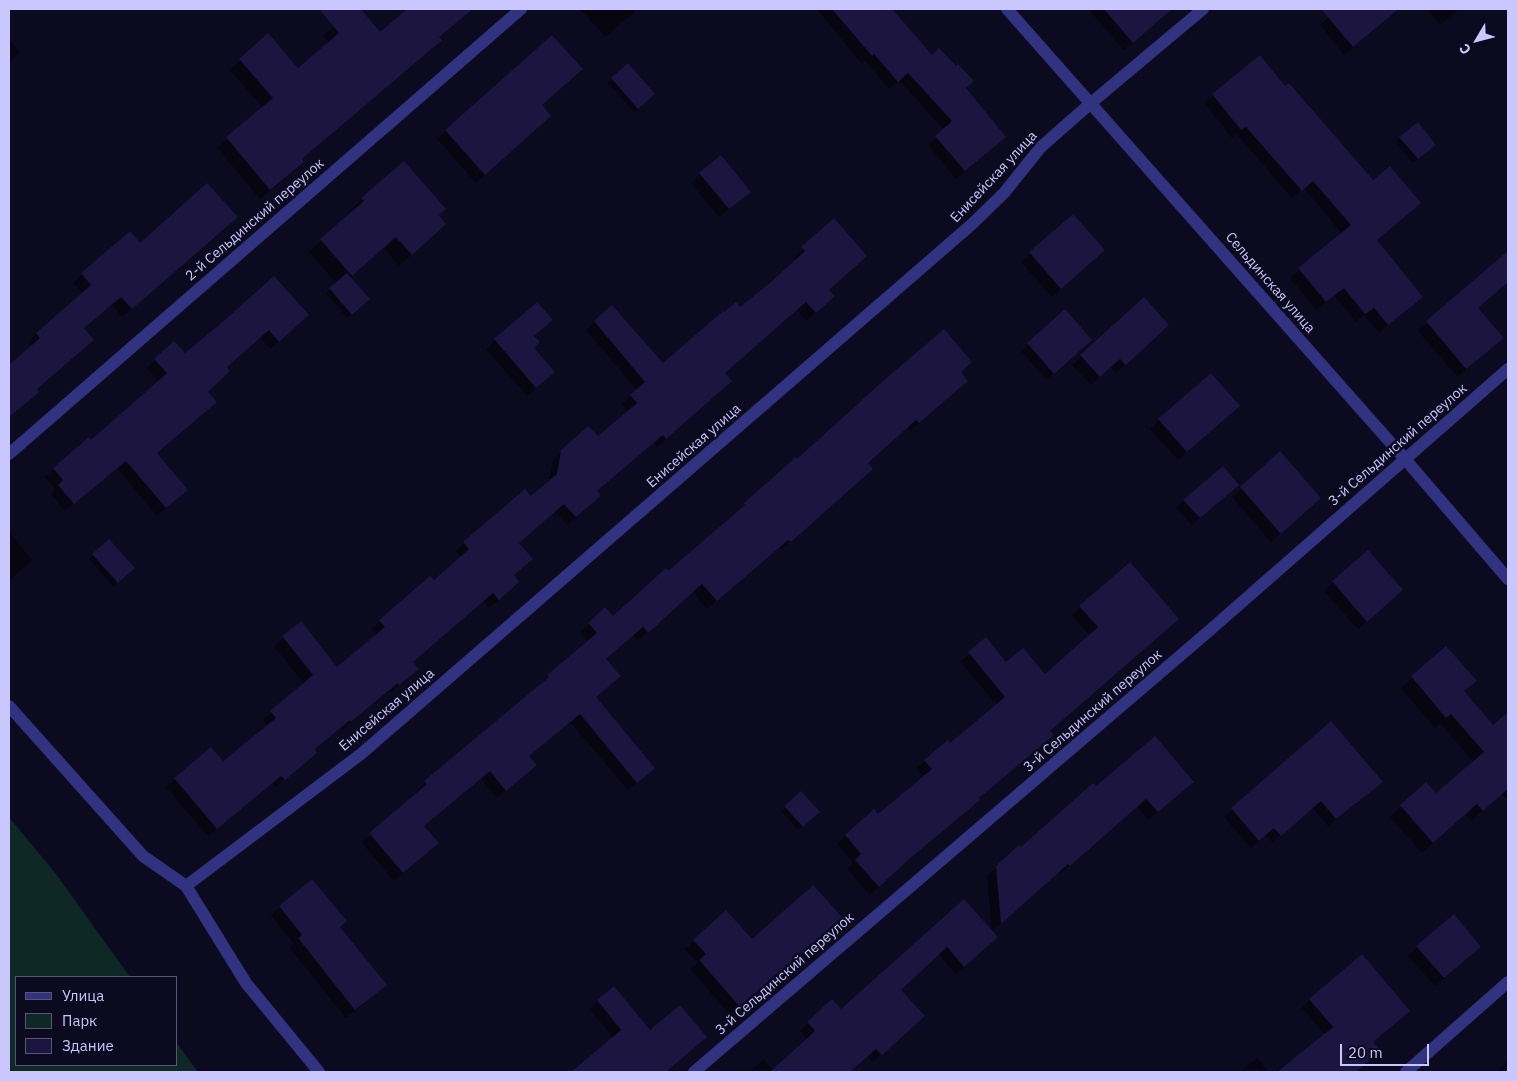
<!DOCTYPE html>
<meta charset="utf-8">
<style>
body{margin:0}
#map{position:relative;width:1517px;height:1081px;overflow:hidden;background:#0c0a1e;font-family:"IBM Plex Sans",sans-serif}
canvas{display:block}
.frame{position:absolute;inset:0;border:10px solid #cac7ff;pointer-events:none}
.legend{position:absolute;left:15px;top:976px;width:162px;height:90px;box-sizing:border-box;background:#0c0a1e;border:1px solid #585678;margin:0;padding:6px 9px;list-style:none;font-size:15px;color:#cac7ff}
.legend li{display:flex;align-items:center;gap:10px;height:25px}
.legend b{width:25px;border:1px solid #585678}
.north{position:absolute;left:1452px;top:15px;width:50px;height:50px;-webkit-text-stroke:4px #0c0a1e;paint-order:stroke;rotate:233deg;font-size:14px;font-weight:700;line-height:20px;text-align:center;color:#cac7ff}
.north::after{content:'';display:block;margin:auto;width:18px;height:22px;background:#cac7ff;clip-path:polygon(50% 0,100% 100%,50% 72%,0 100%)}
.scale{position:absolute;left:1340px;top:1044px;width:89px;height:22px;box-sizing:border-box;border:2px solid #cac7ff;border-top:0;padding-left:6px;font-size:15px;line-height:18px;white-space:nowrap;color:#cac7ff;-webkit-text-stroke:4px #0c0a1e;paint-order:stroke}
</style>
<div id="map">
<canvas width="1517" height="1081"></canvas>
<div class="frame"></div>
<ul class="legend">
<li><b style="height:6px;background:#313380"></b>Улица</li>
<li><b style="height:14px;background:#0d2825"></b>Парк</li>
<li><b style="height:14px;background:#1b1540"></b>Здание</li>
</ul>
<div class="north">С</div>
<div class="scale">20 m</div>
</div>
<script>
const g = document.querySelector('canvas').getContext('2d');
g.lineJoin = 'round';
function fillPath(path, color) { g.fillStyle = color; g.fill(path, 'evenodd'); }
function trace(path, color, width, dash) { g.strokeStyle = color; g.lineWidth = width; g.lineCap = dash ? 'butt' : 'round'; g.setLineDash(dash || []); g.stroke(path); }
function label(font, color, halo, rows, align = 'center') {
  g.font = font + ' "IBM Plex Sans",sans-serif'; g.lineWidth = 5; g.setLineDash([]); g.textBaseline = 'middle'; g.strokeStyle = halo; g.fillStyle = color; for (const [text, x, y, turn = 0] of rows) {
    g.save(); g.translate(x, y); g.rotate((+turn || 0) * Math.PI / 180); g.textAlign = isNaN(turn) ? turn : align; if (halo) g.strokeText(text, 0, 0); g.fillText(text, 0, 0); g.restore();
  }
}
fillPath(new Path2D(`
 M9 817 56 874 130 977H16V1065H176V1042L198 1072H9Z`), '#0d2825');
fillPath(new Path2D(`
 M353 9H360L380 34 409 9H473L438 38 430 50 301 160 303 162 293 172 260 199 217 148 263 108 230 70 268 35 298 69 329 43 323 36Z
 M580 9H638L605 37Z
 M817 9H888L964 89 996 145 956 179 928 145 944 130 899 80 889 89 865 61 862 64Z
 M1088 9H1172L1124 50Z
 M1335 9H1399L1344 55 1320 25 1336 10Z
 M1427 9H1459L1440 25Z
 M9 39 20 52 9 63Z
 M1259 57 1376 241 1412 305 1379 333 1364 315 1356 322 1334 295 1316 310 1290 278 1342 234 1304 188 1292 198 1237 134 1232 138 1204 103Z
 M612 79 650 98 634 112 608 83Z
 M541 125 476 183 437 139 446 131Z
 M1400 137 1430 149 1413 163 1396 142Z
 M720 157 740 200 719 217 691 183Z
 M362 199 437 215 433 235 399 266 384 248 350 278 364 303 347 318 326 293 336 283 309 252 352 213 350 211Z
 M1073 215 1094 258 1052 297 1021 262Z
 M834 220 828 290 824 305 806 321 797 310 724 373 722 389 657 447 654 443 596 492 591 504 567 525 555 511 518 544 531 559 513 576 509 591 489 608 484 601 412 662 417 669 409 677 390 693 389 691 342 730 340 728 314 750 307 761 275 787 272 783 208 836 166 787 175 779 223 763 268 726 263 720 304 684 274 646 300 623 337 669 377 635 372 629 380 621 434 582 461 558 456 551 464 543 531 498 549 482 553 460 562 451 598 438 628 412 622 404 637 390 586 330 594 322 662 365 740 309 797 260 794 257Z
 M228 226 122 317 112 305 83 329 84 349 36 390 29 400 9 417V366L31 347 28 343 36 334 83 294 73 283 82 274 140 245Z
 M1508 252V282L1477 308 1502 338 1457 377 1418 331Z
 M1144 299 1159 334 1116 373 1111 367 1091 385 1072 365Z
 M299 324 270 349 260 337 226 368 206 392 207 410 156 454 178 498 157 516 117 468 65 511 51 494 55 489 45 477 89 439 91 441 159 382 147 368 155 360 184 355 220 326Z
 M533 337 532 348 544 381 527 396 486 349 495 340Z
 M1028 344 1084 347 1046 380 1021 351Z
 M960 372 967 381 958 390 910 431 906 427 866 464 863 478 781 550 779 547 707 609 693 592 638 640 633 635 605 660 595 698 644 776 628 790 570 722 528 756 527 773 497 798 481 779 423 827 428 851 394 881 362 843 418 793 417 791 425 782 540 686V685L548 676 588 642 580 632 605 609 613 618 668 572 797 461Z
 M1230 415 1178 460 1150 429 1159 420Z
 M1280 453 1311 507 1271 542 1232 497Z
 M1237 485 1192 525 1176 508 1184 500Z
 M9 532 32 560 9 581Z
 M93 555 129 572 113 586 89 559Z
 M1130 564 1049 732 978 799 870 895 847 869 853 863 837 844 873 811 878 816 924 777 916 769 925 761 950 744 997 705 960 662 986 639 1006 664 1045 675 1090 636 1072 615Z
 M1333 582 1393 599 1358 629 1324 591Z
 M1446 647 1475 681 1463 692 1493 727 1508 714V801L1502 794 1471 821 1465 814 1422 853 1390 817 1426 784 1436 795 1474 763 1440 723 1435 728 1401 688Z
 M1330 723 1382 782 1328 826 1313 808 1272 842 1266 835 1251 848 1224 817Z
 M1095 788 1183 791 1148 820 1137 807 1060 874 1058 872 992 932 987 876 997 867Z
 M801 793 818 812 798 830 781 811Z
 M964 901 988 945 956 974 938 954 899 990 915 1024 873 1062 867 1056 849 1072H749L764 1059 773 1071 808 1040 800 1031 832 1001 841 1011Z
 M280 907 339 927 376 993 346 1018 290 948 294 944 271 915Z
 M832 927 793 962 791 961 730 1015 691 970 698 963 685 949 694 941H752Z
 M1417 947 1471 956 1435 986 1408 956Z
 M614 988 650 1032 705 1037 666 1072H573L613 1038 590 1009Z
 M1310 1000 1372 1043 1371 1059 1355 1072H1353L1348 1067 1342 1072H1275L1285 1064 1286 1066 1325 1035 1302 1008Z
 M1257 1058 1269 1072H1239Z
 M1508 1061V1072H1495Z`), '#0007');
fillPath(new Path2D(`
 M319 9H361L380 32 407 9H473L439 37 442 40 302 159 304 162 270 190 226 137 273 98 239 59 268 33 298 68 339 33Z
 M832 9H892L932 55 939 48 956 66 958 64 974 81 966 88 1006 137 965 171 935 136 952 121 908 73 898 82 874 54 872 56Z
 M1104 9H1172L1133 43Z
 M1321 9H1399L1353 47Z
 M552 35 583 69 542 105 551 116 485 175 445 130Z
 M1260 55 1285 86 1289 83 1373 180 1390 166 1421 203 1377 240 1423 297 1388 325 1374 308 1365 314 1344 288 1326 302 1298 268 1351 225 1313 181 1302 191 1246 127 1241 130 1212 94Z
 M628 63 655 94 638 109 611 78Z
 M1418 122 1436 145 1418 159 1399 137Z
 M721 155 751 192 729 209 699 173Z
 M404 161 446 209 439 215 446 224 412 255 396 237 352 276 320 239 364 201 361 198Z
 M207 183 238 217 132 309 121 297 84 328 94 340 37 389 39 392 9 417V365L40 338 36 333 91 285 81 273 130 231 140 243Z
 M1073 214 1105 250 1061 289 1029 252Z
 M834 218 867 256 829 290 835 296 816 313 806 302 725 373 732 381 666 439 663 435 597 491 601 496 576 517 564 504 519 543 533 559 514 575 519 582 499 600 493 593 413 662 419 669 399 685 398 683 351 722 350 720 315 749 317 753 285 780 281 776 217 829 174 778 211 747 223 761 276 718 270 711 313 675 282 636 301 621 337 667 385 627 379 620 430 576 434 580 469 549 463 542 525 489 531 496 557 474 561 450 588 426 598 436 637 403 630 395 645 382 594 321 612 305 663 363 723 311 724 312 736 302 740 307 771 282 805 251 801 247Z
 M1508 251V282L1478 308 1504 338 1466 369 1426 321Z
 M347 273 370 299 352 315 329 288Z
 M274 276 309 315 279 342 269 330 227 367 230 371 208 392 217 402 157 453 188 490 166 508 126 461 74 504 58 485 63 480 53 468 89 437 91 440 167 373 154 359 174 341 185 353 219 325Z
 M1144 297 1169 325 1126 365 1120 359 1100 377 1080 355Z
 M537 302 553 320 534 336 540 342 534 348 555 372 536 388 494 339Z
 M1065 309 1092 340 1054 374 1027 343Z
 M944 329 972 362 961 372 968 381 919 423 916 420 868 463 873 469 791 542 788 540 717 601 702 584 648 633 643 627 606 659 621 676 596 697 655 768 637 783 580 714 529 756 537 765 506 791 490 771 424 826 439 843 403 873 369 833 427 784 424 781 549 677 547 675 597 633 588 623 605 607 613 616 666 568 668 571 745 505 744 503 796 457 797 459 883 381Z
 M1211 373 1240 406 1187 452 1158 419Z
 M1280 451 1321 498 1281 534 1240 487Z
 M1223 466 1239 485 1200 518 1183 500Z
 M109 539 135 568 118 583 92 554Z
 M1368 550 1403 590 1367 622 1332 581Z
 M1130 562 1179 619 1050 731 1054 735 979 798 980 800 914 855 879 887 855 860 861 854 845 835 874 809 878 814 932 769 924 760 948 740 950 743 1005 697 968 652 986 637 1006 662 1023 648 1045 674 1098 627 1079 606Z
 M1446 646 1477 681 1464 691 1493 725 1508 712V789L1483 811 1477 804 1433 843 1400 805 1426 782 1436 793 1484 752 1451 714 1446 718 1411 676Z
 M1331 721 1383 782 1336 819 1321 801 1281 836 1274 828 1259 841 1231 808Z
 M1155 736 1194 782 1158 812 1146 799 1070 866 1068 864 1001 924 996 866 1019 845 1021 847 1093 783 1096 786Z
 M801 791 820 812 803 827 784 806Z
 M312 879 347 921 340 927 387 985 355 1010 298 938 302 935 279 906Z
 M813 885 843 918 802 955 801 953 740 1007 699 960 706 954 693 940 726 910 752 939Z
 M964 899 998 937 964 967 947 947 901 990 925 1016 882 1055 876 1049 850 1072H770L815 1031 807 1022 832 999 841 1009Z
 M1454 914 1481 947 1444 978 1416 946Z
 M1362 954 1410 1011 1373 1042 1381 1051 1356 1072H1277L1333 1027 1309 999Z
 M614 986 650 1030 680 1005 707 1037 666 1072H571L621 1030 597 1000Z`), '#1b1540');
trace(new Path2D(`
 M9 706 143 856 186 886 246 983 319 1072`), '#313380', 12);
trace(new Path2D(`
 M1007 9 1405 459 1508 579
 M9 454 521 9
 M186 886 361 754 971 225 1004 193 1041 147 1091 103 1203 9
 M694 1072 1209 631 1508 369
 M1406 1072 1508 982`), '#313380', 12);
label('14px', '#cac7ff', '#0c0a1e', [
 ["Енисейская улица",994,177,-47],
 ["2-й Сельдинский переулок",255,220,-41],
 ["Сельдинская улица",1270,283,49],
 ["3-й Сельдинский переулок",1398,445,-41],
 ["Енисейская улица",694,446,-41],
 ["Енисейская улица",387,710,-40],
 ["3-й Сельдинский переулок",1093,711,-41],
 ["3-й Сельдинский переулок",785,974,-41]
]);
</script>
